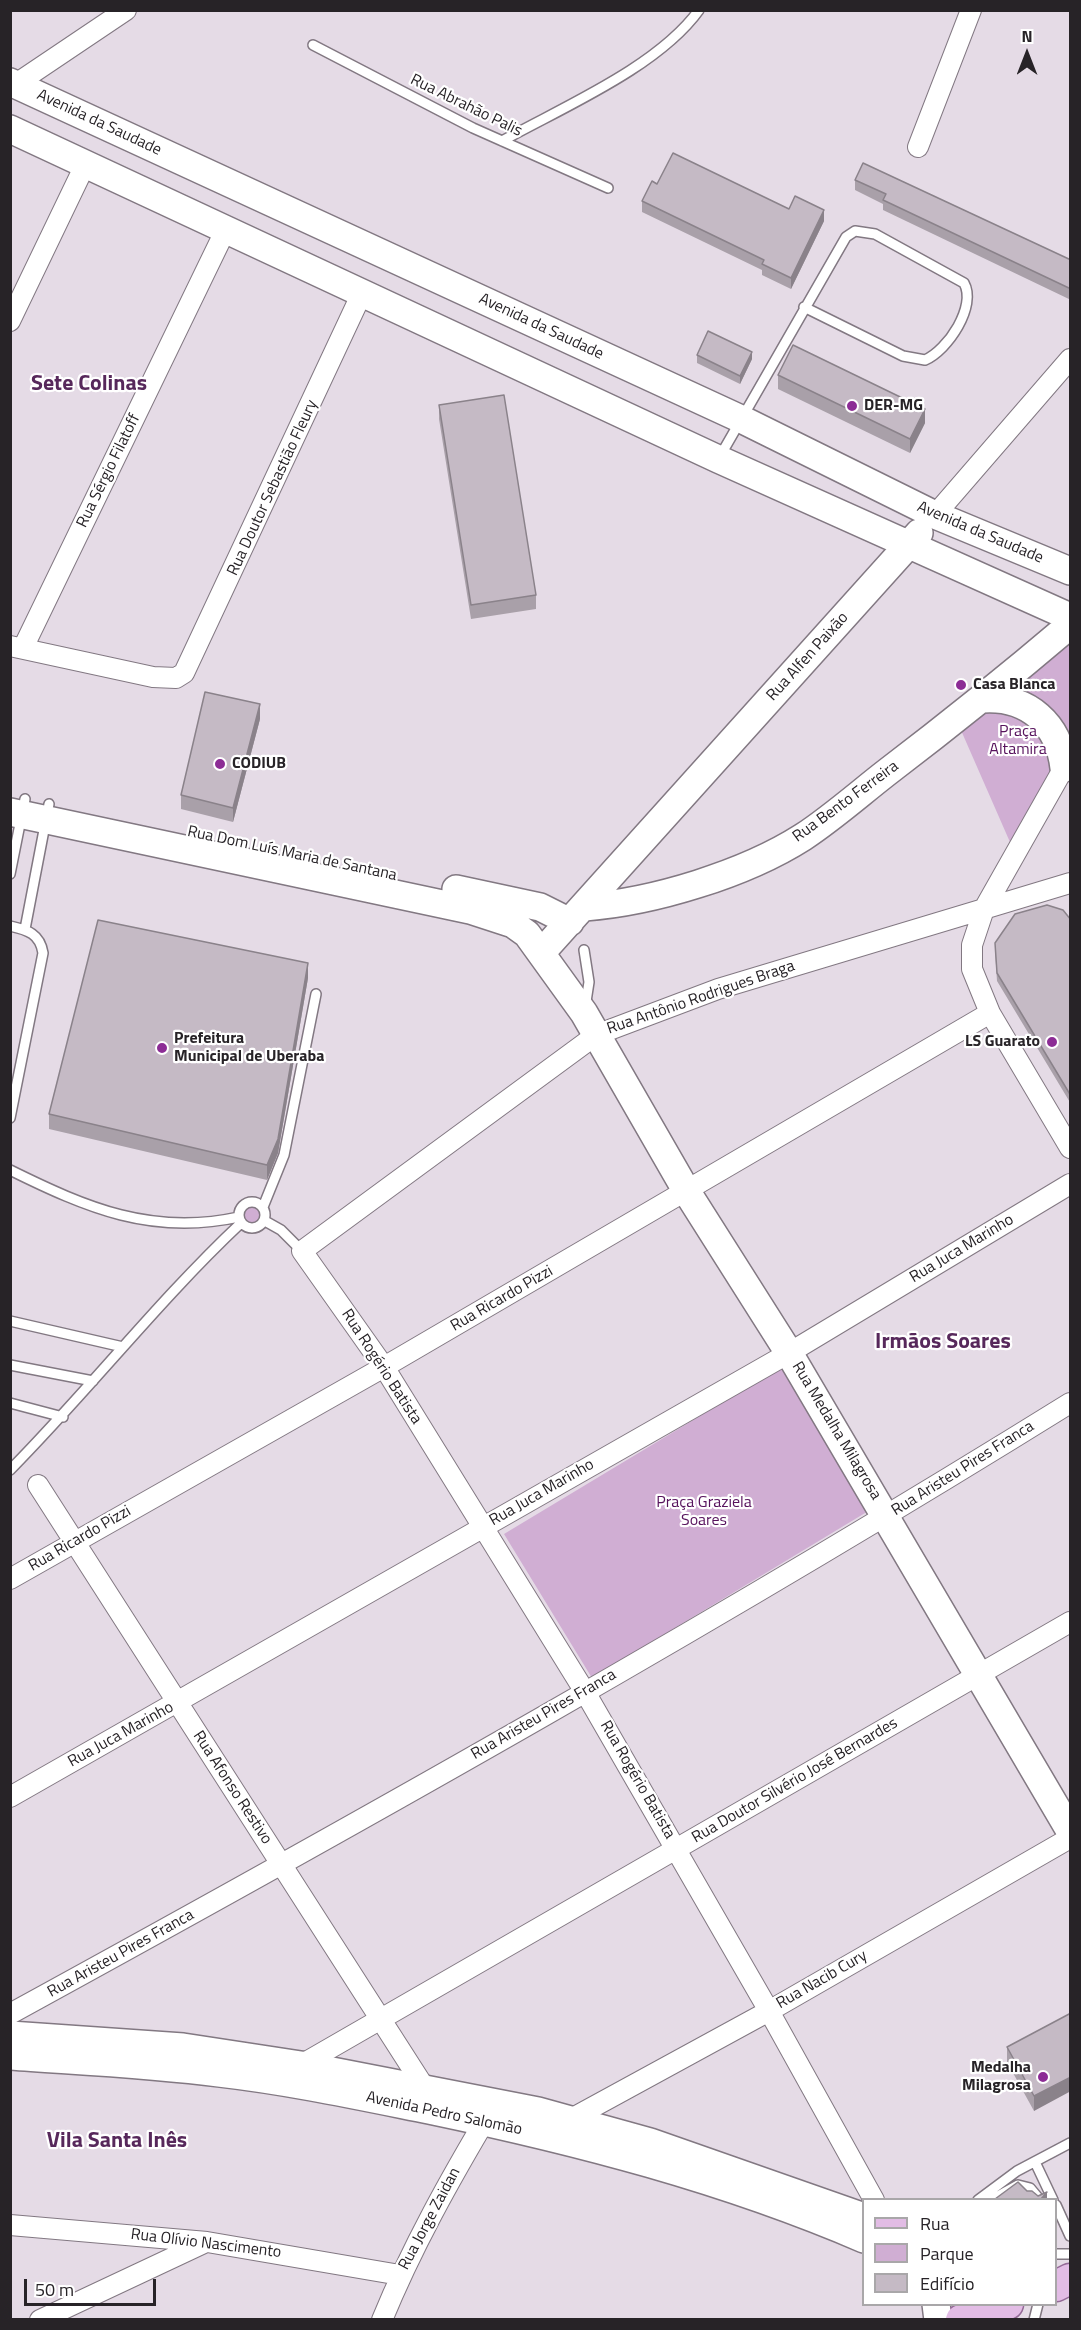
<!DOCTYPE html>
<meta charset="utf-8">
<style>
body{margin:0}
#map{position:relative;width:1081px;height:2330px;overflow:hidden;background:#e5dbe6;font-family:"Titillium Web",sans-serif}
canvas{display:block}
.frame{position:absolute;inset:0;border:12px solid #272327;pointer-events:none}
.legend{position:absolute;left:862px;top:2198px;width:195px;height:108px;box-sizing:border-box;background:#fff;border:2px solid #a9a7a9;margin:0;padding:8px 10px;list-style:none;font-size:18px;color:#272327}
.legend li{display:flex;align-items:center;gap:12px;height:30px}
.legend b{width:30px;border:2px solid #a9a7a9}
.north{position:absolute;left:997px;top:24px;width:60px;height:60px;-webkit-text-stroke:4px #fff;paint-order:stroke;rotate:0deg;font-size:16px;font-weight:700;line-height:24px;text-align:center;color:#272327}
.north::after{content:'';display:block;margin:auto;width:21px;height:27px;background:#272327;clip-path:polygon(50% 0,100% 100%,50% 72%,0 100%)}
.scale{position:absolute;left:24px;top:2279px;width:132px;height:27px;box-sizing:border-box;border:3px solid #272327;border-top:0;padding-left:8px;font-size:18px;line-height:21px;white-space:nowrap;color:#272327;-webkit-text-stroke:4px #fff;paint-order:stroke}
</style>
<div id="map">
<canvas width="1081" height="2330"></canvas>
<div class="frame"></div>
<ul class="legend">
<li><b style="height:8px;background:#e2bce5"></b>Rua</li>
<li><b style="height:16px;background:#d0aed3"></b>Parque</li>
<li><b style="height:16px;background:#c5bac5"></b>Edifício</li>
</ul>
<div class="north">N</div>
<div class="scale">50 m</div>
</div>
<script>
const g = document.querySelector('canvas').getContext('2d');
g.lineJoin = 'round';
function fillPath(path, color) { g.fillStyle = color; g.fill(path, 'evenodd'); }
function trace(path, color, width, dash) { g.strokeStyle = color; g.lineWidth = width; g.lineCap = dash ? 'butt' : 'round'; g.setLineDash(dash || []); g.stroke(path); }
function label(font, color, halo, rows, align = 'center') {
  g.font = font + ' "Titillium Web",sans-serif'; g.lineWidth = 4.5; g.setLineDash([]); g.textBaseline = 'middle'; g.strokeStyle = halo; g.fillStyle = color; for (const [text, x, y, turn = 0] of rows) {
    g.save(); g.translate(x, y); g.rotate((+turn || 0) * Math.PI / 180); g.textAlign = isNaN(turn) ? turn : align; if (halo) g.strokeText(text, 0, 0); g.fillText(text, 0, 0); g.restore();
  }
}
fillPath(new Path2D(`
 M1070 638V743L1013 849 960 728Z
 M241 1215a12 12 0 1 1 24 0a12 12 0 1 1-24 0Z
 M788 1363 875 1507 592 1678 504 1534Z`), '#d0aed3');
const lane = new Path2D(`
 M313 45 473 128 608 188
 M502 141C563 107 658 67 699 10
 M719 458 846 237 855 231 875 234 964 283C977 306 948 350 925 360L903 356 804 307
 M10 874 25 799
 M10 926C28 930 40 934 43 953L10 1118
 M25 929 49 804
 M584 950 589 982 585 1008
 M10 1170C87 1208 152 1236 239 1217
 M239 1215a13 13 0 1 1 26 0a13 13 0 1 1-26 0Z
 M263 1207 284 1155 316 994
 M265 1221 281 1230 302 1251
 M10 1321 123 1347
 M10 1365 93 1381
 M10 1403 63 1417
 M10 1470C90 1389 159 1300 241 1223
 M1035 2162 1053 2200
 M978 2200 1017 2171 1070 2143
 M991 2200 1018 2185 1030 2188 1040 2200
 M1056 2205 1070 2236
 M1056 2254H1070
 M1034 2320 1038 2304`);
const street = new Path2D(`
 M10 88 126 10
 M918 147 971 10
 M10 321 86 163
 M935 515 1070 359
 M10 646 153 677 176 678 184 673 362 293
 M23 648 226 229
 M1070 757 984 909 972 945V969L990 1013 1070 1148
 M38 1485 426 2090
 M10 1579 384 1367 990 1013
 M10 1797 789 1353 1070 1184
 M10 2014C368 1818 724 1618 1070 1403
 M301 2065 1070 1622
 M571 2119 769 2011 1070 1838
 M874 2200 769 2011 585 1692 384 1367 302 1251 596 1035 718 989 1070 883
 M10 2225 207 2242 400 2275
 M40 2320 206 2242
 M382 2320C412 2247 450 2179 490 2112`);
const secondary = new Path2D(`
 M10 82 741 419 935 515 1070 571
 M10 129 718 459 1070 617
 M983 699C1028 696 1059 724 1064 768
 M10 812 470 910 513 924 527 934 584 1013 687 1192 789 1353 1070 1831
 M456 889 540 907 570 922
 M585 907C653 902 745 874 803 837 832 818 859 794 886 773 949 725 1010 676 1070 625
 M542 952 919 533
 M10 2035 183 2047 301 2065 538 2111 650 2142 864 2217
 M10 2056C80 2061 150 2064 219 2073 289 2081 359 2096 429 2110 577 2141 724 2179 864 2239
 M936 2304 938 2320`);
const primary = new Path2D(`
 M1056 2286 1070 2279
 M961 2320 1008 2304`);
trace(lane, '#827882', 12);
trace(street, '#827882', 22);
trace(secondary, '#827882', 30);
trace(primary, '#946a97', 33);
trace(lane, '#fff', 9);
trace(street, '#fff', 20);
trace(secondary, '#fff', 27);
trace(primary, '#e2bce5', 30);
fillPath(new Path2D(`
 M855 180 1071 260V300L883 210V204L855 190Z
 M657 184 789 209 824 221 791 289 762 275V270L642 212V201Z
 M697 355 752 359 740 384 697 363Z
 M778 375 925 423 910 453 778 389Z
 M439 405 536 595V609L471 619 439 419Z
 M260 719 233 822 181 809V795Z
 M1071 920V1104L997 981 995 950V943Z
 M308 978 278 1153 267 1180 49 1129V1114Z
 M1071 2013 1034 2111 1007 2062V2047Z`), '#a9a0a9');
fillPath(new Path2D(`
 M824 210V221L791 289V278Z
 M752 352V359L740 384V376Z
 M925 409V423L910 453V439Z
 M260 704V719L233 822V808Z
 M308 963V978L278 1153 267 1180V1165Z
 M1071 2077V2091L1034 2111V2096Z
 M1047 2192V2199H1041Z`), '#8a828a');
const building = new Path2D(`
 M673 153 789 209 795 196 824 210 791 278 762 264 764 260 642 201 652 181 657 184Z
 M863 163 1071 260V289L883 200 886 194 855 180Z
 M708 331 752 352 740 376 697 355Z
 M793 345 925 409 910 439 778 375Z
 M504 395 536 595 471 605 439 405Z
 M205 692 260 704 233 808 181 795Z
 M1047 905 1063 910 1071 920V1096L997 973 995 943 1015 914Z
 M98 920 308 963 278 1139 267 1165 49 1114Z
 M1071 2013V2077L1034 2096 1007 2047Z
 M1018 2182 1027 2191H1032L1038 2196 1047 2192 1041 2199H995Z`);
fillPath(building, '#c5bac5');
trace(building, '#8a828a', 1.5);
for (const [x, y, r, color] of [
 [852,406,6,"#8c2c95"],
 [961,685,6,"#8c2c95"],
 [220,764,6,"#8c2c95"],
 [1052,1042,6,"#8c2c95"],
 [162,1048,6,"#8c2c95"],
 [1043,2077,6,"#8c2c95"]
]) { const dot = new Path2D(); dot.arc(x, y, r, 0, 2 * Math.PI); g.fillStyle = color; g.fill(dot); trace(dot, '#fff', 2); }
label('16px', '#272327', '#fff', [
 ["Rua Abrahão Palis",466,106,26],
 ["Avenida da Saudade",99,123,25],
 ["Avenida da Saudade",541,327,25],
 ["Rua Sérgio Filatoff",109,471,-64],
 ["Rua Doutor Sebastião Fleury",273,488,-65],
 ["Avenida da Saudade",980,533,23],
 ["Rua Alfen Paixão",808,657,-48],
 ["Rua Bento Ferreira",846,802,-36],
 ["Rua Dom Luís Maria de Santana",292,854,12],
 ["Rua Antônio Rodrigues Braga",701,998,-19],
 ["Rua Juca Marinho",962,1249,-31],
 ["Rua Ricardo Pizzi",502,1299,-30],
 ["Rua Rogério Batista",381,1367,57],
 ["Rua Medalha Milagrosa",836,1431,59],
 ["Rua Aristeu Pires Franca",963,1469,-32],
 ["Rua Juca Marinho",542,1493,-30],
 ["Rua Ricardo Pizzi",80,1539,-30],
 ["Rua Aristeu Pires Franca",544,1715,-30],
 ["Rua Juca Marinho",121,1735,-29],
 ["Rua Rogério Batista",637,1780,60],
 ["Rua Doutor Silvério José Bernardes",795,1781,-30],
 ["Rua Afonso Restivo",232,1788,57],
 ["Rua Aristeu Pires Franca",121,1954,-29],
 ["Rua Nacib Cury",822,1980,-30],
 ["Avenida Pedro Salomão",444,2114,12],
 ["Rua Jorge Zaidan",430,2219,-62],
 ["Rua Olívio Nascimento",206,2244,7]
]);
label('bold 16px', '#272327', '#fff', [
 ["DER-MG",864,406],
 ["Casa Blanca",973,685],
 ["CODIUB",232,764],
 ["Prefeitura",174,1039],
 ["Municipal de Uberaba",174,1057],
 ["LS Guarato",1040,1042,"right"],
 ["Medalha",1031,2068,"right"],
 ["Milagrosa",1031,2086,"right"]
], 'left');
label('16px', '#57135d', '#fff', [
 ["Praça",1018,732],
 ["Altamira",1018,750],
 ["Praça Graziela",704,1503],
 ["Soares",704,1521]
]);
label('bold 22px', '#57285b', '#fff', [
 ["Sete Colinas",89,385],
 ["Irmãos Soares",943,1343],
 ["Vila Santa Inês",117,2142]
]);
</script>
